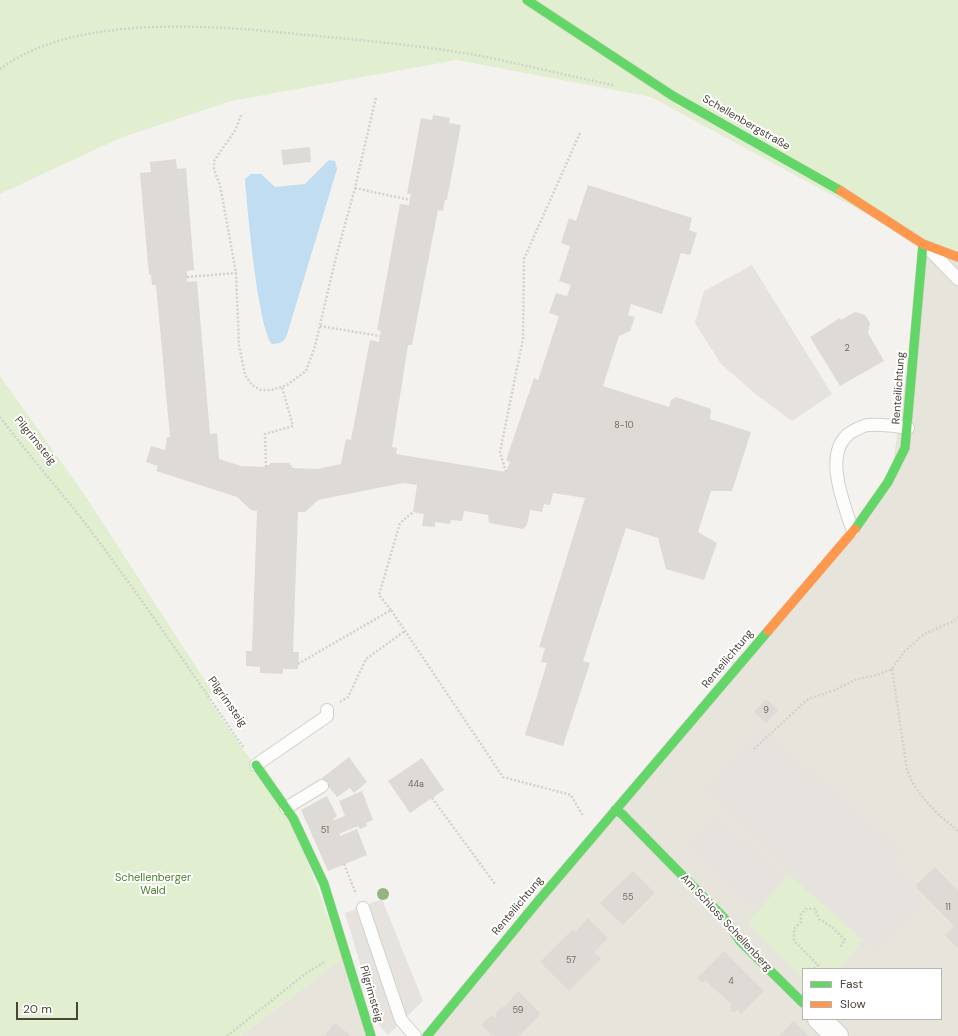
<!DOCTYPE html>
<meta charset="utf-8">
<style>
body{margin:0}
#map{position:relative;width:958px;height:1036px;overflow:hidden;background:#f4f2ee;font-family:"DM Sans",sans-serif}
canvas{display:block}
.legend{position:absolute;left:802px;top:968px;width:140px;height:52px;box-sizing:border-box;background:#fff;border:1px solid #b7b4b0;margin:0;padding:5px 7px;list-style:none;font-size:12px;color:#4b4439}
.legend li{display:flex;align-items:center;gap:8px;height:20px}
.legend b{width:20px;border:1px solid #b7b4b0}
.scale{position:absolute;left:16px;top:1002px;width:62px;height:18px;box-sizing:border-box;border:2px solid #4b4439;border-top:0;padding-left:5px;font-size:12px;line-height:14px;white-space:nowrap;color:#4b4439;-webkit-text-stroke:3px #fff;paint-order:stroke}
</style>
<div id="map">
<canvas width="958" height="1036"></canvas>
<ul class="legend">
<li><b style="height:5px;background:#63d668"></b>Fast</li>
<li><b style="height:5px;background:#ff974d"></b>Slow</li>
</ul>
<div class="scale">20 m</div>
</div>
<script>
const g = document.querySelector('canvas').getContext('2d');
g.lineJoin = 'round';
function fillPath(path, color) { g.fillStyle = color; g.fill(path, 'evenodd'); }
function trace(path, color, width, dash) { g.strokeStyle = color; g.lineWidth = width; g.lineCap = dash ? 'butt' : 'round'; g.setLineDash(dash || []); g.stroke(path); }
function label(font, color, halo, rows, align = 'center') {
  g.font = font + ' "DM Sans",sans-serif'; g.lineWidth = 4; g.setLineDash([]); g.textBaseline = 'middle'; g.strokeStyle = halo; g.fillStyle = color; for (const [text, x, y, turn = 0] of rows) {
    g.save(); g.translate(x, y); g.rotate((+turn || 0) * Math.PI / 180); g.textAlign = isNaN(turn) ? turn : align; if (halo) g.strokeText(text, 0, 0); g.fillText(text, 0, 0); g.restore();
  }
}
fillPath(new Path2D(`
 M924 253 958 258V1036H430L890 483ZM803 969H941V1019H803Z
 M343 958 367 1036H240Z`), '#e7e4dc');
fillPath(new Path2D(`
 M0 0H958V255L911 238 651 97 457 60 231 101 120 138 0 194Z
 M0 376 86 497 211 690 209 700 292 819 343 958 240 1036H0Z
 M789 875 863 940 840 969H803V978L748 923Z`), '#e1eecf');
fillPath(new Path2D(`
 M752 265 832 394 792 421 758 396 721 364 695 323 704 291Z
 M762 726 904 852 891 862 914 882 909 888 924 903 880 953 703 792Z
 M717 816 784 874 753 907 685 847Z
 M382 899 423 1001 388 1035 378 1024 345 913Z`), '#e6e3df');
fillPath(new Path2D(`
 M329 160 335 161 337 169 289 328C286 339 284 344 272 344 258 329 247 206 245 179L251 174H261L275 187 305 184Z`), '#c0ddf1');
fillPath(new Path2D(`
 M433 115 450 118 449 123 461 125 447 200H445L443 211 438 210 412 345H408L392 447 397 448 396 454 506 472 510 462 506 460 534 378 538 380 559 316 549 313 556 293 567 296 571 285 559 281 570 246 561 243 569 218 576 221 588 185 692 218 689 230 697 233 690 255 681 253 662 314 631 304 628 315 635 317 630 331 619 336 603 386 669 407 671 400 676 397 711 409 710 419 751 432 732 491H711L698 532 717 543 704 580 666 569 658 538 626 528 583 661 590 663 563 746 525 735 547 663 541 662 545 648 539 647 585 498 553 493 550 505 544 504 542 512 530 510 527 525 523 529 489 523 488 515 464 511 462 521 451 520 450 524 435 522V527L422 526 424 514 413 512 417 485 403 483 318 500 305 512H298L293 652H299L298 669H283V674L260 673V667L246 666V651H252L257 511 251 510 237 497 156 471 158 466 146 462 151 446 165 450 167 437H170L156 285H152L151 275H149L140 173 151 172 150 162 176 159 177 169 186 168 194 270 187 271V282L197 281 210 434 217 433 219 459 241 466 266 467 271 463H289L293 468 317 469 341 464 346 439 351 440 370 340 379 342 381 331 377 330 400 204 409 205 411 194H407L421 118 432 120Z
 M310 147 311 162 283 165 281 150Z
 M855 312 865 315 870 323 868 333 884 361 840 386 810 337 840 318 841 320Z
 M766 699 778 710 766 723 754 712Z
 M349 757 367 782 354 793 350 788 337 797 322 778Z
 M422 758 444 790 410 813 388 781Z
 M362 791 373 820 366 823 367 826 360 829 358 826 339 834 340 836 357 829 367 855 328 871 301 810 327 796 337 816 333 819 334 820 345 816 339 801Z
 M935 867 958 891V949L945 935 954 926 915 886Z
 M633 871 655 893 623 925 600 903Z
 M588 918 608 938 594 952 601 959 569 991 540 962 572 930 575 932Z
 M724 951 764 991 741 1014 738 1010 734 1012 730 1011 731 1004 705 980 702 983 697 978Z
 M518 991 541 1014 519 1036H493L481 1025 491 1015 495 1018 497 1016 495 1014 502 1007H505Z
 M793 1021 809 1036H779Z
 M335 1023 351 1036H324Z`), '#dedbd6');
const lane = new Path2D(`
 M931 251 958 279
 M853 531C843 502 819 445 857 429 861 427 865 425 869 425 882 424 895 426 908 428
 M256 765 327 716V710
 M286 808 322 786
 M363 908 401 1020 415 1036`);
const street = new Path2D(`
 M819 1019 837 1036`);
const fast = new Path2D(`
 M527 0 673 96 841 191
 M855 529 888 482 905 448 923 244
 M256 765 293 818 324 884 371 1036
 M615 810 622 814 724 918 740 941 803 1003
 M427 1036 539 900 768 631`);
const slow = new Path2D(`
 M841 191 923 244 958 257
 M768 631 855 529`);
trace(lane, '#d2d0cb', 14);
trace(street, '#d2d0cb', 24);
trace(fast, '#d3cfc5', 10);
trace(slow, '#d3cfc5', 10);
trace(new Path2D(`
 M0 69C74 14 209 25 297 34 358 40 420 45 481 56 525 65 569 76 613 85L615 84
 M241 115 236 129 214 161V170L220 185 236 273 239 345 245 375 252 385 261 390H271L287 385 306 371 315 346 336 257 355 188 376 97
 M355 188 410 200
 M187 277 236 273
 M320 326 380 336
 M0 417C34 462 72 504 105 550 153 615 198 682 244 748
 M266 467 265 434 293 426 282 387
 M506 472 500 452 523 339 524 259 580 133
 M391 610 379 595 400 523 413 512
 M298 664 391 610 503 777 571 795 583 816
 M892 669 907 770C917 796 937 814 958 831
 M340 702 348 697 366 659 405 631
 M754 749 808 699 835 690 857 679 878 675 892 669 904 652 924 634 952 622 958 617
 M432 798 495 884
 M344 864 356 894
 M814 969 818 965 794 941V929L801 922V914L806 909H815L819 919 832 927 845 940 840 947
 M227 1036 305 974 326 961`), '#d3d2cc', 2.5, [2, 2]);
trace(lane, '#fdfdfc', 12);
trace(street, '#fdfdfc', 22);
trace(fast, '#63d668', 9);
trace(slow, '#ff974d', 9);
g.fillStyle = '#96b382';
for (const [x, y] of [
 [383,894]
]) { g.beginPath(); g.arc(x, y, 6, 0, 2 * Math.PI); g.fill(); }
label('9px', '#706a61', null, [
 ["2",847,349],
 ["8-10",624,426],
 ["9",766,711],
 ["44a",416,785],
 ["51",325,831],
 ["55",628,898],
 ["11",948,908],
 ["57",571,961],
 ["4",731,982],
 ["59",518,1011]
]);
label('11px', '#4b4439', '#fff', [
 ["Schellenbergstraße",746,123,30],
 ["Renteilichtung",899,388,-86],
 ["Pilgrimsteig",35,441,51],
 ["Renteilichtung",728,659,-50],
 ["Pilgrimsteig",227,702,55],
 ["Renteilichtung",518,906,-50],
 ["Am Schloss Schellenberg",726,923,47],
 ["Pilgrimsteig",371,994,74]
]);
label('11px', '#4a7f2a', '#fff', [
 ["Schellenberger",153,878],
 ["Wald",153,891]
]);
</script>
